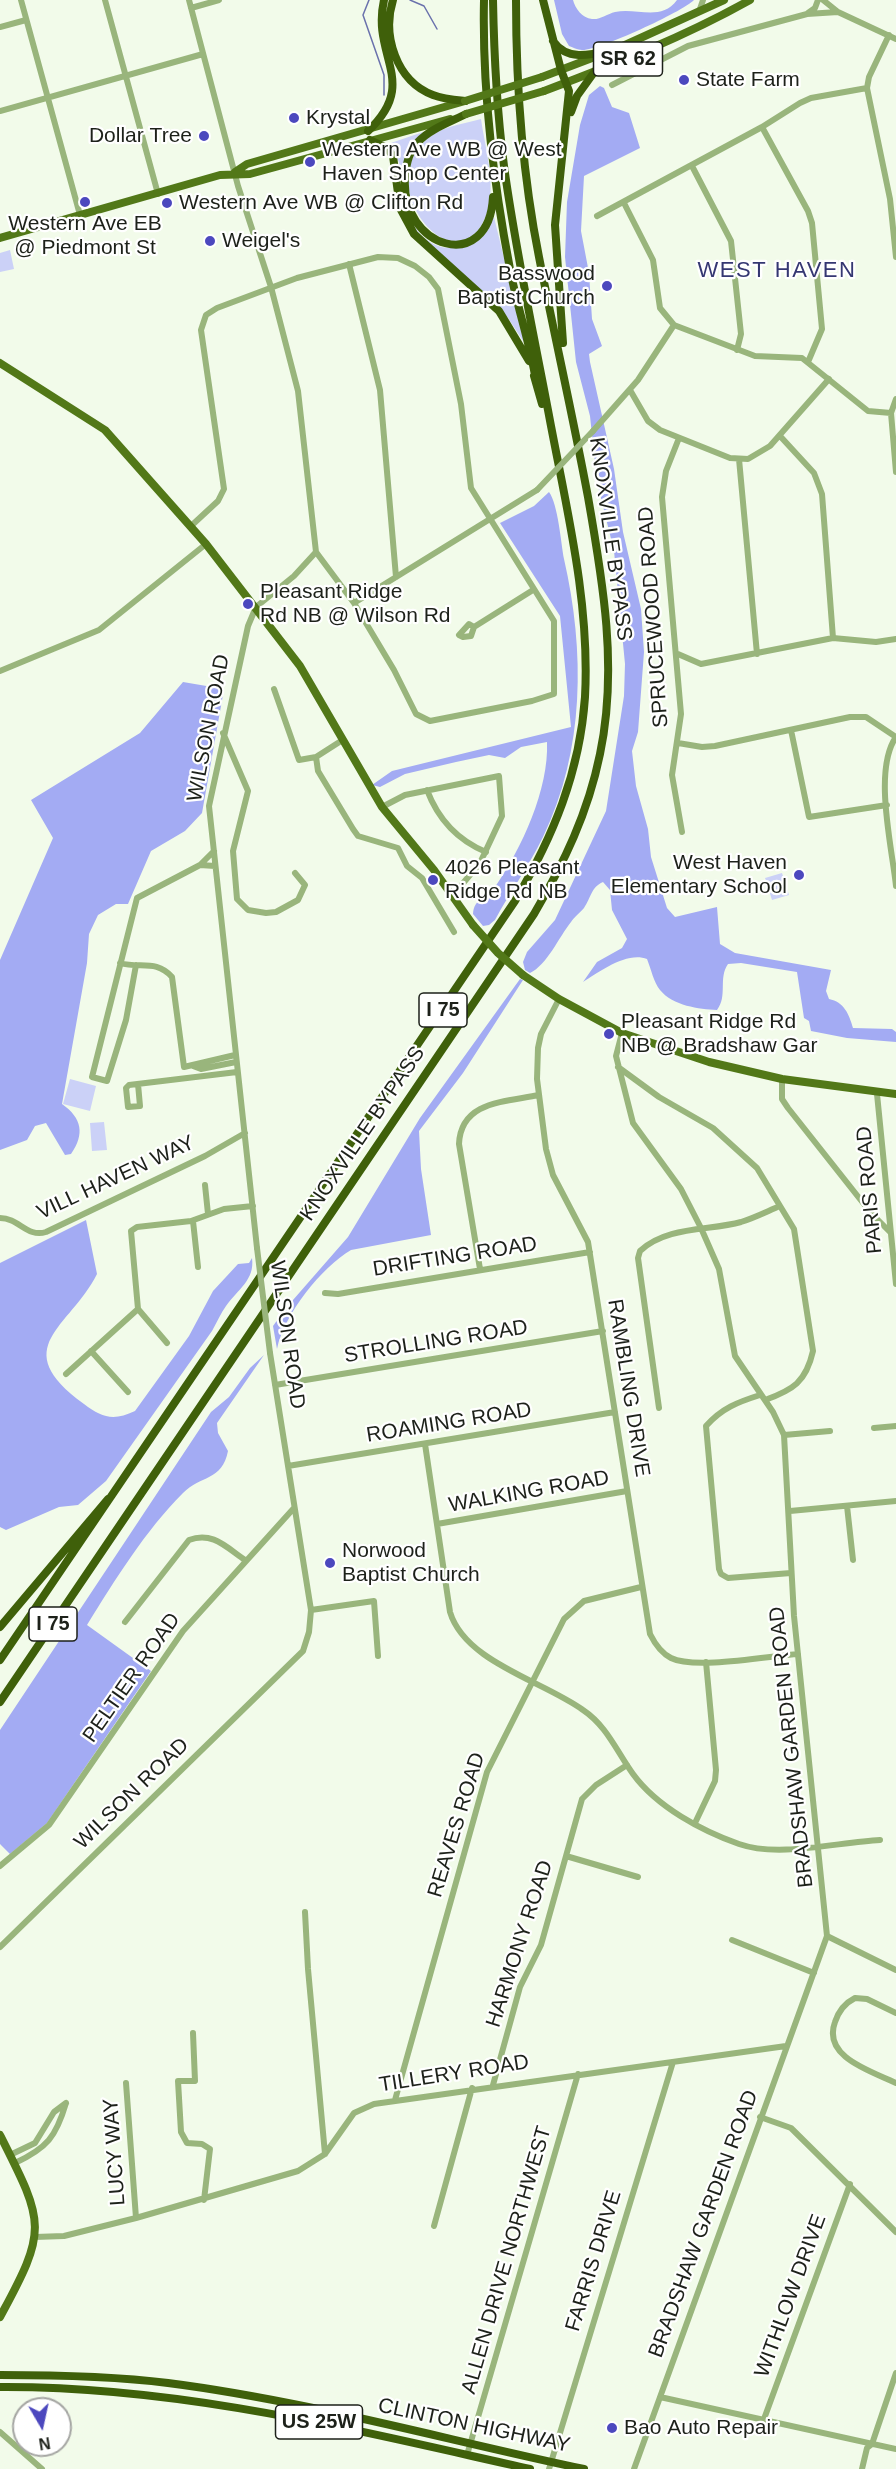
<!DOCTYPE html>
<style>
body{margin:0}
#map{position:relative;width:896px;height:2469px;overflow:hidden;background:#f2fbea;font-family:Arial,sans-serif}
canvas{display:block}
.north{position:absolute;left:12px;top:2397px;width:60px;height:60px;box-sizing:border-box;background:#fff;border:2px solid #a5a6a3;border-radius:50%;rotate:171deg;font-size:16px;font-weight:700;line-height:24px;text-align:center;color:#1d211a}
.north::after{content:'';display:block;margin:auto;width:21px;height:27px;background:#4c48be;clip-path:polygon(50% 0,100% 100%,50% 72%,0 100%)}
</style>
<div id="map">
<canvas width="896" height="2469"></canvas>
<div class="north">N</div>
</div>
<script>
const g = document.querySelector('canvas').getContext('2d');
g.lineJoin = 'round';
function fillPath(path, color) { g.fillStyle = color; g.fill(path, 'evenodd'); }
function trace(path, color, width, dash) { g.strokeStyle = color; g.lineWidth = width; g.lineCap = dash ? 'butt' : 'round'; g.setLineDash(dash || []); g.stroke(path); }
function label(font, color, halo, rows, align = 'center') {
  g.font = font + ' Arial,sans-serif'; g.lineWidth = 4.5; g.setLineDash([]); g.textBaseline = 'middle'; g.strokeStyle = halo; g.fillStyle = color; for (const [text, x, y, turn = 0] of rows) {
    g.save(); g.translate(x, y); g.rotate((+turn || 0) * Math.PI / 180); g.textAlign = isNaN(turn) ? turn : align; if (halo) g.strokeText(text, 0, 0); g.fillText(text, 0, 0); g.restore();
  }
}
fillPath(new Path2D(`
 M481 119C485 148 498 190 485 218 454 291 364 177 434 134 447 126 466 123 481 119Z
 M423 132C417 146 406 162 402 178 400 185 403 193 404 200 415 253 466 267 494 217L525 344 508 318 414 229 403 206 399 162 388 144Z
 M10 250 14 269 0 272V253Z
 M782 873 789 895 772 900 765 878Z
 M70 1079 96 1086 90 1111 63 1104Z
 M104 1122 107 1150 92 1151 90 1123Z`), '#cbd1f7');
fillPath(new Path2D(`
 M554 0H573C575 8 582 18 592 19 600 20 607 14 615 12 636 7 661 22 677 0H694C682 12 598 51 582 50 578 50 572 47 569 46L562 34Z
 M600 86 604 88 612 107 629 113 640 148 584 176 581 231 589 273 592 319 602 346 589 354 590 362 614 469 623 532 641 609 644 652 638 732 632 751 636 786 648 829 651 857 667 908 675 917 717 907 720 944 735 953 831 970 826 991 829 999C844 1002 849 1014 853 1028L892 1029 896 1032V1042L847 1038 811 1031 809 1021 804 1018 797 972 741 963 728 964C718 978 728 996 717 1010 699 1009 673 1006 660 990 654 983 651 969 647 959 627 951 599 972 583 982L597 962 622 948 627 939 612 910 610 890 603 882C591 887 591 898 584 908 580 913 574 917 571 922 559 937 547 965 530 973L525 970 523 962 527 952 555 920 606 811 624 696 625 664 614 551 597 482 590 416 576 362 565 257 567 202 580 125 589 95Z
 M549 492C558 504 561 543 564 559 585 651 585 750 543 837 529 866 510 892 495 920L489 925 483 926 473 914C474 898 486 899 495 887 522 848 549 789 547 742L521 747 505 758 489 755 456 762 405 774 380 787 372 785 392 771 571 727 560 616 500 523 534 506Z
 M183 682 224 689 202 813 185 831 151 851 128 904H116L98 915 89 934 87 963 62 1104C82 1118 85 1134 71 1154L65 1155 46 1123 35 1126 27 1140 0 1150V960L53 838 31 800 140 733Z
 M520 979 523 980 463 1073 419 1131 421 1169 431 1235 351 1250C322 1267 284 1314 277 1349L273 1326 286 1308 348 1237 420 1118Z
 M86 1220 97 1274C70 1328 6 1347 84 1404 102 1418 114 1421 135 1411L189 1336 213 1291 238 1264 249 1263 252 1258C255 1280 238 1289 226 1306 221 1313 217 1322 212 1331L106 1481 78 1505 59 1507 6 1530 0 1527V1263Z
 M264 1355 217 1423 218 1433 228 1451C222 1481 201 1475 183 1493 145 1531 115 1580 87 1625L151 1671 47 1823 10 1854 0 1844V1730L211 1412 229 1397 250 1368Z`), '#a3abf3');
trace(new Path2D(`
 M369 0 363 15 384 75V95
 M410 0 424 6 437 29`), '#6a71ac', 1.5);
trace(new Path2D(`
 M21 0 80 215
 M105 0 158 194
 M189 0 238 186 271 287 298 391 316 552 294 576 256 607 248 626 209 806 257 1248
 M823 0 838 12
 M191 8 219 0
 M699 12 703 0
 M808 13 815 8 818 0
 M0 27 26 20
 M889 35 869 77 867 88 890 199 896 257
 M612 85 688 46 807 14 838 12 896 39
 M0 111 203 54
 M762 127 808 211 812 223 822 329 808 362
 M692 166 731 241 741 334 737 350
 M624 203 653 260 660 308 674 325
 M597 216 762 127 800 103 811 98 867 88
 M349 264 380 390 396 577
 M674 325 755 356 802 358 868 411 891 413
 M630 390 648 421 660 430 730 458 748 459 770 446 829 379
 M896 399 891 413 896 472
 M593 431 638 380 674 325
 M780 436 814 473 822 494 833 638
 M679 438 666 471 662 497 681 714 672 775 682 832
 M739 459 757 654
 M191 526 218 501 224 489 201 330 206 315 217 308 297 278 378 257 398 258 415 266 429 277 438 289 461 404 471 488 554 621V694L532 701 430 721 416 714 394 670 354 603 316 552
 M354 603 537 490
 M474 627 469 624 459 635 463 637 471 636 474 627 533 590
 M678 654 701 664 833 638 876 642 896 639
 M0 671 99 630 206 544
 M274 689 299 760 316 757 341 741
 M791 730 809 817 887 805
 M223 733 248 791 233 851 237 899 248 910 266 913 276 912 298 900 305 885 295 873
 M896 737C873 770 892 847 896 886
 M678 743 702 747 715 746 850 717H866L896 737
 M316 757 318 771 353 829 358 836 398 848 407 866 422 878 454 932
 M427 790C438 819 457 840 486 852
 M382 807 405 795 499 776 502 816 480 863 459 888
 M200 865 214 851
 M120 963C140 969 156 959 172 977L184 1067 235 1055
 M136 965 126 1020 107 1081 92 1077 137 898 200 865 215 866
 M559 999 541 1034 538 1048 537 1079 546 1149 553 1175 588 1242 650 1634C655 1644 661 1653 671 1658 695 1670 769 1656 798 1654
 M622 1033 616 1056 633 1123 681 1189 701 1228 719 1269 735 1356 773 1412 784 1435 794 1616 827 1936 634 2469
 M193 1066 201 1069 236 1062
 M618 1067 659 1097 713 1128 757 1168 794 1229 813 1351C806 1382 793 1390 765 1400
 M782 1079V1099L788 1108 871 1213 890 1232
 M138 1084 140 1106 128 1107 126 1088 129 1085 237 1072
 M877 1094 896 1284
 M205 1185 208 1214
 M0 1218C19 1218 27 1238 46 1232L205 1156 245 1133
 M193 1221 198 1267
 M480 1269 459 1144C461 1101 505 1102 539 1095
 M325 1293 338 1294 590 1252
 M138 1309 167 1343
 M91 1351 128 1392
 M66 1374 138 1309 131 1231 137 1227 191 1221 224 1209 253 1206
 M275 1385 603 1331
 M760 1395C738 1402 722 1408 706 1426L719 1569 721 1574 728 1578 791 1573
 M659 1408 638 1258 640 1251C667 1226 709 1231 741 1222 754 1218 768 1211 780 1206
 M874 1428 896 1426
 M784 1435 830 1431
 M425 1444 450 1612C465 1662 543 1681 583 1710 607 1726 617 1752 633 1774 657 1807 702 1831 739 1844 779 1858 838 1842 880 1840
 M288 1466 615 1412
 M847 1506 853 1560
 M790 1511 896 1501
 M437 1524 627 1491
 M311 1610 374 1601 378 1656
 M125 1622 189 1540C212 1531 226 1547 245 1560
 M695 1823 715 1781 716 1770 706 1662
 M566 1856 638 1877
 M0 1866 49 1825 183 1631 294 1508
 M305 1912 308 1969 325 2154
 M827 1936 896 1970
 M732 1940 814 1973
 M0 1947 303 1651 309 1632 311 1610 270 1353
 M896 2013 867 1999 855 1998C845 2003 839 2010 835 2022 822 2057 871 2071 896 2083
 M193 2033 195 2081H178L181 2132 187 2143 202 2144 210 2149 204 2200
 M126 2083 136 2218
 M493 2085 520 1987 541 1945 582 1799 596 1785 627 1765
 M395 2100 487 1772 564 1619 584 1601 641 1587
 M760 2117 791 2128 896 2232
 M10 2155 35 2143 54 2112 66 2103
 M15 2163C47 2148 56 2137 66 2103
 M434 2226 472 2088
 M35 2237 64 2236 136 2218 298 2171 325 2154 354 2113 374 2104 786 2046
 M660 2397 896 2449
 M764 2419 850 2184
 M0 2432 42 2469
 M467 2455 578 2074
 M549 2469 673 2062
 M862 2469 867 2448 872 2444 896 2373`), '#99b57c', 6);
trace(new Path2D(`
 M614 50 724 0
 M542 77 600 55
 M544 91C615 64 684 37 750 0
 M235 172 247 164 465 101
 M0 238 220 175 250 174 450 119
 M0 363 105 430 206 544 300 666 382 807 434 870 473 925
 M523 975 559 999 622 1033 709 1062 782 1079 896 1094
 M0 2135C45 2224 48 2229 0 2317`), '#527818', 8);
trace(new Path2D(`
 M393 0C382 35 396 81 433 95 443 99 455 100 465 101
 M484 0C482 91 493 180 510 269 517 307 530 343 536 381
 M543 0 561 70 569 91 555 225 563 343
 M553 41C569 64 596 53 619 48
 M571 112 577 96 595 71
 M466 114C450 122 430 129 418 142 409 151 406 165 405 177 400 249 489 275 493 197
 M368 131C420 82 371 57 384 0
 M370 140 387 148 393 156 400 208 414 234 499 311 529 361
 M534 376 542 404
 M0 1627 108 1499
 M0 1660 515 901C553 837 580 772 585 697 590 606 568 515 551 426 535 340 516 254 504 166 497 111 494 56 493 0
 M0 1702 534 914C564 863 588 813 600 754 618 669 603 582 588 497 573 417 555 338 539 257 522 172 516 87 516 0
 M0 2375C56 2375 113 2376 168 2383 308 2401 446 2440 584 2469
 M0 2387C181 2386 354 2430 530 2469`), '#3f600a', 8);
trace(new Path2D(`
 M537 490 593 431
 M257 1248 270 1353`), '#99b57c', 6);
trace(new Path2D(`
 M465 101 542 77
 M466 114 544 91
 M473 925 498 953 523 975`), '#527818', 8);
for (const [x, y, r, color] of [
 [684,80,6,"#4c48be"],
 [294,118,6,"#4c48be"],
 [204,136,6,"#4c48be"],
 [310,162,6,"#4c48be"],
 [85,202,6,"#4c48be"],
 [167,203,6,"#4c48be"],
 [210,241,6,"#4c48be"],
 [607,286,6,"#4c48be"],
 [248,604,6,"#4c48be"],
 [799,875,6,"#4c48be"],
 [433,880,6,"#4c48be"],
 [609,1034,6,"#4c48be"],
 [330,1563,6,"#4c48be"],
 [612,2428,6,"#4c48be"]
]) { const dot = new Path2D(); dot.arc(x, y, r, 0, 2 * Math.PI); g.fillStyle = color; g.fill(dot); trace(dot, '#fff', 2); }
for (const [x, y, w] of [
 [628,59,69],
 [443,1010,48],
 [53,1624,48],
 [319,2422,87]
]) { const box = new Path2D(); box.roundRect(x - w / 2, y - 17, w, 34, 4.5); g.fillStyle = '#fff'; g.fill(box); trace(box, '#1d211a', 1.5); }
label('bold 20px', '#1d211a', null, [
 ["SR 62",628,59],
 ["I 75",443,1010],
 ["I 75",53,1624],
 ["US 25W",319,2422]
]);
label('21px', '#1d211a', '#fff', [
 ["State Farm",696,80],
 ["Krystal",306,118],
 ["Dollar Tree",192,136,"right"],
 ["Western Ave WB @ West",322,150],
 ["Haven Shop Center",322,174],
 ["Western Ave WB @ Clifton Rd",179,203],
 ["Western Ave EB",85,224,"center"],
 ["@ Piedmont St",85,248,"center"],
 ["Weigel's",222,241],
 ["Basswood",595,274,"right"],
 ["Baptist Church",595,298,"right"],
 ["Pleasant Ridge",260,592],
 ["Rd NB @ Wilson Rd",260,616],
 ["West Haven",787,863,"right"],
 ["Elementary School",787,887,"right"],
 ["4026 Pleasant",445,868],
 ["Ridge Rd NB",445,892],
 ["Pleasant Ridge Rd",621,1022],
 ["NB @ Bradshaw Gar",621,1046],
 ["Norwood",342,1551],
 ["Baptist Church",342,1575],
 ["Bao Auto Repair",624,2428]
], 'left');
label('21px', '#1d211a', '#fff', [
 ["KNOXVILLE BYPASS",610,539,82],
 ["SPRUCEWOOD ROAD",654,617,-94],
 ["WILSON ROAD",209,728,-79],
 ["KNOXVILLE BYPASS",363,1134,-56],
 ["VILL HAVEN WAY",116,1178,-25],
 ["PARIS ROAD",870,1190,-95],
 ["DRIFTING ROAD",455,1257,-9],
 ["WILSON ROAD",287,1335,82],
 ["STROLLING ROAD",436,1342,-9],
 ["RAMBLING DRIVE",628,1388,81],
 ["ROAMING ROAD",449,1423,-9],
 ["WALKING ROAD",529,1492,-10],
 ["PELTIER ROAD",132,1678,-55],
 ["BRADSHAW GARDEN ROAD",792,1747,-96],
 ["WILSON ROAD",132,1794,-44],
 ["REAVES ROAD",457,1825,-73],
 ["HARMONY ROAD",520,1944,-72],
 ["TILLERY ROAD",454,2074,-9],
 ["LUCY WAY",115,2152,-94],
 ["BRADSHAW GARDEN ROAD",704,2224,-70],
 ["ALLEN DRIVE NORTHWEST",507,2260,-74],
 ["FARRIS DRIVE",594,2261,-73],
 ["WITHLOW DRIVE",791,2296,-70],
 ["CLINTON HIGHWAY",474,2426,12]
]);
g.letterSpacing = '1.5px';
label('22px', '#353772', '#fff', [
 ["WEST HAVEN",777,271]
]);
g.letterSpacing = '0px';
</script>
